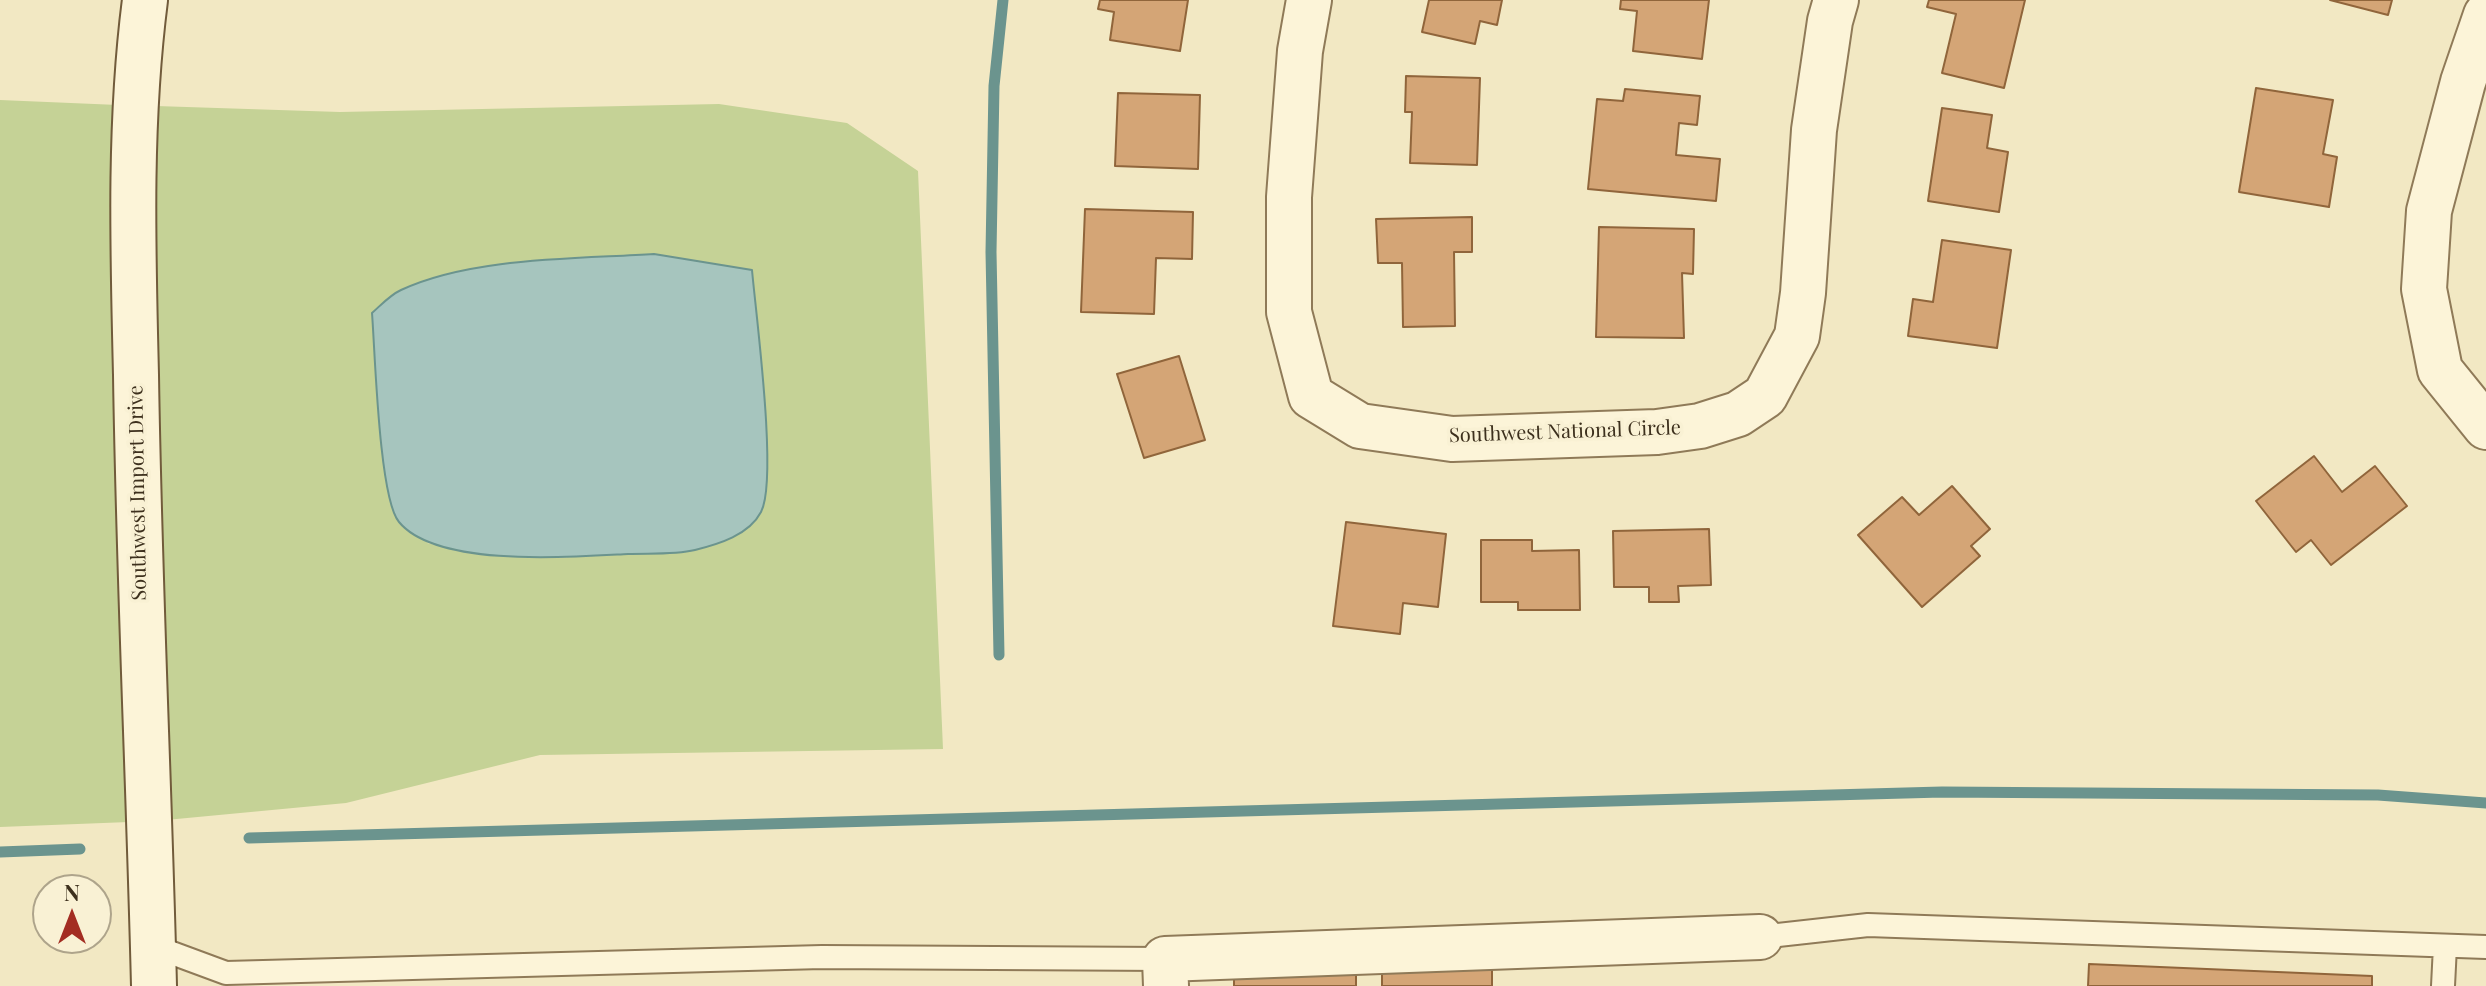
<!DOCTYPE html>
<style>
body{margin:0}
#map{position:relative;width:2486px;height:986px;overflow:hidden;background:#f2e8c3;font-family:"Playfair Display",serif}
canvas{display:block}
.north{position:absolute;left:32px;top:874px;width:80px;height:80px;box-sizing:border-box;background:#f9f1d4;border:2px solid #aea48b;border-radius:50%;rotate:0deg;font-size:22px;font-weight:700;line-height:32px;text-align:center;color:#3d301d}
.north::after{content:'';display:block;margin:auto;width:28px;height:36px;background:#a32d22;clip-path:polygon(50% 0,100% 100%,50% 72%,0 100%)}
</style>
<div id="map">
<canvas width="2486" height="986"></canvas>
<div class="north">N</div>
</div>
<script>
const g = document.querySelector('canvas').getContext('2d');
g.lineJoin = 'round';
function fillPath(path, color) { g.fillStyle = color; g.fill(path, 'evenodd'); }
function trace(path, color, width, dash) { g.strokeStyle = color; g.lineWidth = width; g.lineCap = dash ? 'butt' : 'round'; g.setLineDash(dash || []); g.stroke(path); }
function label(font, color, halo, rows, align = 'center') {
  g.font = font + ' "Playfair Display",serif'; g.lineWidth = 7; g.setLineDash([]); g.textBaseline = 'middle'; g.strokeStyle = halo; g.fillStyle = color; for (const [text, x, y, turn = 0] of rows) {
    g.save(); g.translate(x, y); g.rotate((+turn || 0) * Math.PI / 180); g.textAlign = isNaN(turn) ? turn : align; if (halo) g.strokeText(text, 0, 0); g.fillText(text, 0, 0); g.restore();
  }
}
fillPath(new Path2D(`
 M0 100 118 105 129 822 0 827Z
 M719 104 847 123 918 171 943 749 540 755 346 803 166 820 152 221 156 106 340 112ZM752 270 768 467 762 511 693 551 551 558 473 553 427 543Z`), '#c5d296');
const water = new Path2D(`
 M654 254 752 270C756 315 778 480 761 512 749 535 719 544 695 550 674 555 649 553 628 554 573 557 437 568 399 522 379 499 375 351 372 313 381 305 390 295 401 290 472 257 576 259 654 254Z`);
fillPath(water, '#a6c5be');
trace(water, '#6b948e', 2);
trace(new Path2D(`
 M999 655 991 252 994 86 1003 0
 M249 838 1942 792 2378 795 2486 803
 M0 852 80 849`), '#6b948e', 11);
const building = new Path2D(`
 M1100 0H1188L1180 51 1110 40 1114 12 1098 9Z
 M1429 0H1502L1497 25 1480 21 1475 44 1422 32Z
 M1621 0H1709L1702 59 1633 51 1637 11 1620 9Z
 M1929 0H2025L2004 88 1942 73 1956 14 1927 7Z
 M2330 0H2392L2388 15Z
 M1406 76 1480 78 1477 165 1410 163 1412 112H1405Z
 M2256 88 2333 100 2323 154 2337 157 2329 207 2239 192Z
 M1625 89 1700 96 1697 125 1679 123 1676 155 1720 159 1716 201 1588 189 1597 99 1623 101Z
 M1118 93 1200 95 1198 169 1115 166Z
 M1942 108 1992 115 1987 148 2008 152 1999 212 1928 201Z
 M1085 209 1193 212 1192 259 1156 258 1154 314 1081 312Z
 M1472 217V252H1454L1455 326 1403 327 1402 263H1378L1376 219Z
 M1599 227 1694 229 1693 274 1682 273 1684 338 1596 337Z
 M1942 240 2011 250 1997 348 1908 336 1913 299 1933 302Z
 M1179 356 1205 440 1144 458 1117 374Z
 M2314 456 2342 492 2375 466 2407 506 2331 565 2311 540 2296 552 2256 501Z
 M1952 486 1990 529 1971 546 1980 556 1922 607 1858 535 1902 497 1919 515Z
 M1346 522 1446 534 1438 607 1403 603 1400 634 1333 626Z
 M1709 529 1711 585 1678 586 1679 602H1649V587H1614L1613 531Z
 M1481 540H1532V551L1579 550 1580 610H1518V602H1481Z
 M1492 960V986H1382V961Z
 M2089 964 2372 976V986H2088Z
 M1234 970H1356V986H1234Z`);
fillPath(building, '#d4a576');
trace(building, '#90653b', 2);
const lane = new Path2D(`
 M1760 937 1868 925 2486 947
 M153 946 226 973 822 957 1165 959
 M2443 986 2445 946`);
const street = new Path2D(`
 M1309 0 1300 51 1289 197V312L1311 396 1360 426 1452 439 1657 432 1700 426 1738 414 1765 396 1797 336 1803 293 1814 130 1830 21 1836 0
 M2486 15 2463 82 2429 211 2424 289 2440 370 2486 427
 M1166 986 1165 959 1760 937`);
const secondary = new Path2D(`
 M145 0C129 124 133 250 136 375 139 579 149 782 154 986`);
trace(lane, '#8f7a58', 26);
trace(street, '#8f7a58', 48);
trace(secondary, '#715b3b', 48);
trace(lane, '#fcf4d8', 22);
trace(street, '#fcf4d8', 44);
trace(secondary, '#fcf4d8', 44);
label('20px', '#3d301d', '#f9f1d4', [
 ["Southwest National Circle",1565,432,-2],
 ["Southwest Import Drive",138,493,-91]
]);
</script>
